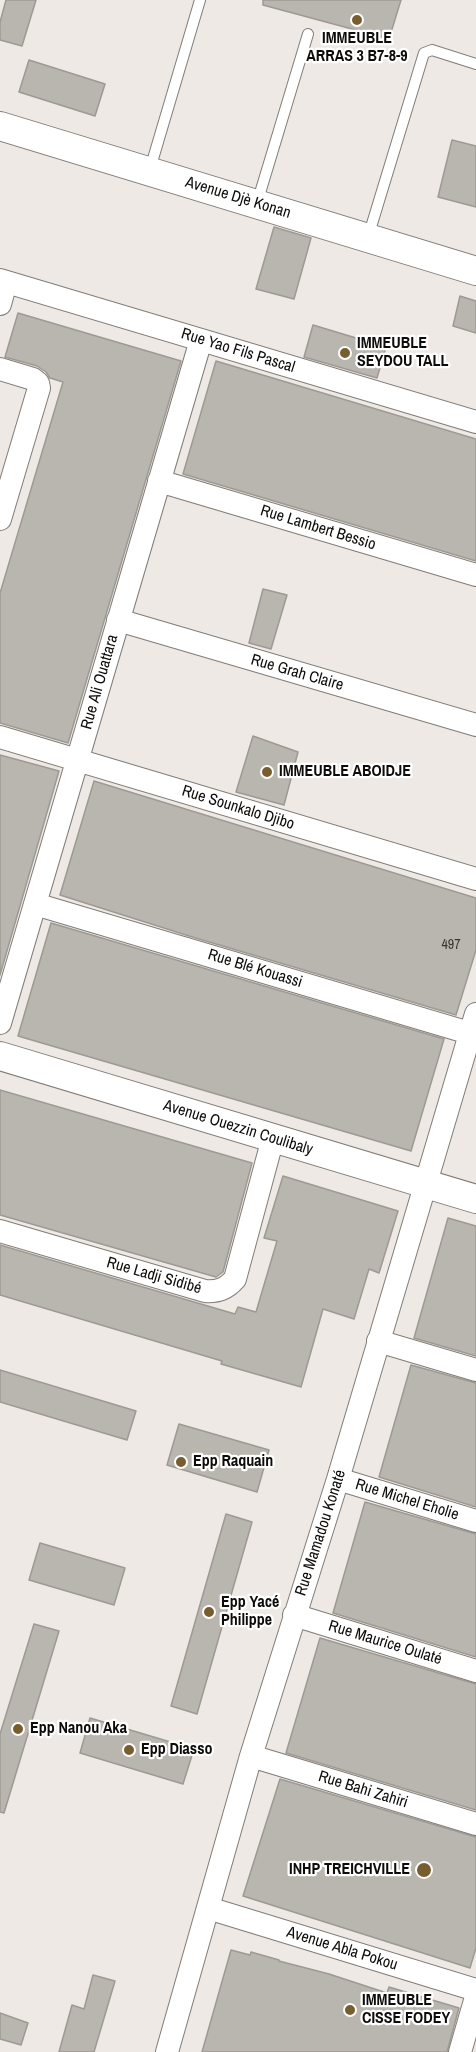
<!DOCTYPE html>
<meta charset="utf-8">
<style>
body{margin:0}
canvas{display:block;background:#eee9e4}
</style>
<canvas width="476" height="2052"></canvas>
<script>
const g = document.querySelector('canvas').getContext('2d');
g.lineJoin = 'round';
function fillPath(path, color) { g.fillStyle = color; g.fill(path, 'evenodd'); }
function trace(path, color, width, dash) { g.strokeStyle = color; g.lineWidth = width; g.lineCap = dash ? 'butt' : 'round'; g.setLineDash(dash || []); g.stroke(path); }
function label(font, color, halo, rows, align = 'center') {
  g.font = font + ' "Archivo Narrow",sans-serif'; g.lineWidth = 4.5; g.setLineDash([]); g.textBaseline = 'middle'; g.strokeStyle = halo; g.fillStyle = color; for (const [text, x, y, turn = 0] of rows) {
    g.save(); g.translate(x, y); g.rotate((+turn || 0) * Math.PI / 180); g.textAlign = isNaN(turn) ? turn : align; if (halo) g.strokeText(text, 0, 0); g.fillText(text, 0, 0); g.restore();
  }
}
const building = new Path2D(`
 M6 0H36L22 46 0 40V22Z
 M263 0H401L389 39 263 5Z
 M29 60 105 84 95 116 19 92Z
 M452 140 476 146V207L438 197Z
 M274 227 311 238 294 299 256 289Z
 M460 296 476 301V333L453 326Z
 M18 313 181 361 68 743 0 723V593L63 382 50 378 46 372 37 366 5 357Z
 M313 325 386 347 377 378 304 357Z
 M216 361 476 439V561L183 474Z
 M263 589 287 595 271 649 249 643Z
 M253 736 298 752 284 805 236 792Z
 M0 755 59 771 0 975Z
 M94 781 476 898V950L456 1015 189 936 60 895Z
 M51 923 444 1039 411 1151 18 1036Z
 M0 1090 252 1163 223 1272 216 1277 0 1215Z
 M283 1176 398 1211 379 1273 369 1269 354 1319 323 1309 301 1387 221 1364 222 1361 0 1295V1245L235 1314 238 1307 256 1312 277 1241 264 1238Z
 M448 1218 476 1226V1356L414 1338Z
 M411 1365 476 1383V1507L379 1477Z
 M0 1370 136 1411 127 1440 0 1402Z
 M179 1424 269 1450 257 1492 167 1465Z
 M365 1502 476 1534V1657L333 1613Z
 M226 1514 252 1522 197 1714 171 1706Z
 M40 1543 125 1568 114 1605 29 1580Z
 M34 1624 59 1631 4 1813 0 1812V1734Z
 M320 1638 476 1684V1810L286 1753Z
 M90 1718 194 1749 183 1784 80 1753Z
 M280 1779 476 1837V1948L470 1968 243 1896Z
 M231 1950 250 1955 251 1952 279 1960V1961L329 1974 387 1993 389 1987 459 2008 447 2052H202Z
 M93 1975 115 1981 94 2052H59L72 2005 84 2009Z
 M0 2013 28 2023 21 2045 0 2039Z`);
fillPath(building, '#b9b5af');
trace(building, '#9e9994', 1.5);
const service = new Path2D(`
 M150 169 200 0
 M257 203 308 34
 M368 237 424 53 432 50 476 64`);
const minor = new Path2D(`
 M0 280 476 422
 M0 304 6 282
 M0 369 33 379 38 383 39 388 0 519
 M159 481 476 575
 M118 620 476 725
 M0 737 476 879
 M35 904 476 1035
 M0 1023 201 340
 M0 1231 205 1291C218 1292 226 1289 235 1279L273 1138
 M378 1341 476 1370
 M338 1479 476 1521
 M294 1615 476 1671
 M251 1756 476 1824
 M208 1908 476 1990
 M167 2052 251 1756 338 1479 476 1014
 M460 2052 476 1997`);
const tertiary = new Path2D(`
 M0 126 476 271
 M0 1056 476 1199`);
trace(service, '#817c77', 12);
trace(minor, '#817c77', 24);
trace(tertiary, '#817c77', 30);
trace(service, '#fff', 10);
trace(minor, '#fff', 22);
trace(tertiary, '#fff', 28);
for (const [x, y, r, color] of [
 [357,20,6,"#785d2f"],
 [345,353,6,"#785d2f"],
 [267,772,6,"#785d2f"],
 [181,1462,6,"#785d2f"],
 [209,1612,6,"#785d2f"],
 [18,1729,6,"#785d2f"],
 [129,1750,6,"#785d2f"],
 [424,1870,8,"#785d2f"],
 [350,2010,6,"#785d2f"]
]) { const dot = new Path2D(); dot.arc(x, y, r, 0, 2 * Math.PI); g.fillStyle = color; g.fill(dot); trace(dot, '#fff', 2); }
label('14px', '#393633', null, [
 ["497",451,945]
]);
label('bold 16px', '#0e0c0a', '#fff', [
 ["IMMEUBLE",357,39,"center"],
 ["ARRAS 3 B7-8-9",357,57,"center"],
 ["IMMEUBLE",357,344],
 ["SEYDOU TALL",357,362],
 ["IMMEUBLE ABOIDJE",279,772],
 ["Epp Raquain",193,1462],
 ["Epp Yacé",221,1603],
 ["Philippe",221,1621],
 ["Epp Nanou Aka",30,1729],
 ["Epp Diasso",141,1750],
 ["INHP TREICHVILLE",410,1870,"right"],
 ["IMMEUBLE",362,2001],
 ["CISSE FODEY",362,2019]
], 'left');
label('16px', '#0e0c0a', '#fff', [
 ["Avenue Djè Konan",238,198,17],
 ["Rue Yao Fils Pascal",238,351,17],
 ["Rue Lambert Bessio",318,528,17],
 ["Rue Grah Claire",297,673,16],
 ["Rue Ali Ouattara",100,682,-74],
 ["Rue Sounkalo Djibo",238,808,17],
 ["Rue Blé Kouassi",255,969,17],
 ["Avenue Ouezzin Coulibaly",238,1128,17],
 ["Rue Ladji Sidibé",154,1276,16],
 ["Rue Michel Eholie",407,1500,17],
 ["Rue Mamadou Konaté",321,1533,-72],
 ["Rue Maurice Oulaté",385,1643,17],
 ["Rue Bahi Zahiri",363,1790,17],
 ["Avenue Abla Pokou",342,1949,17]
]);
</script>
